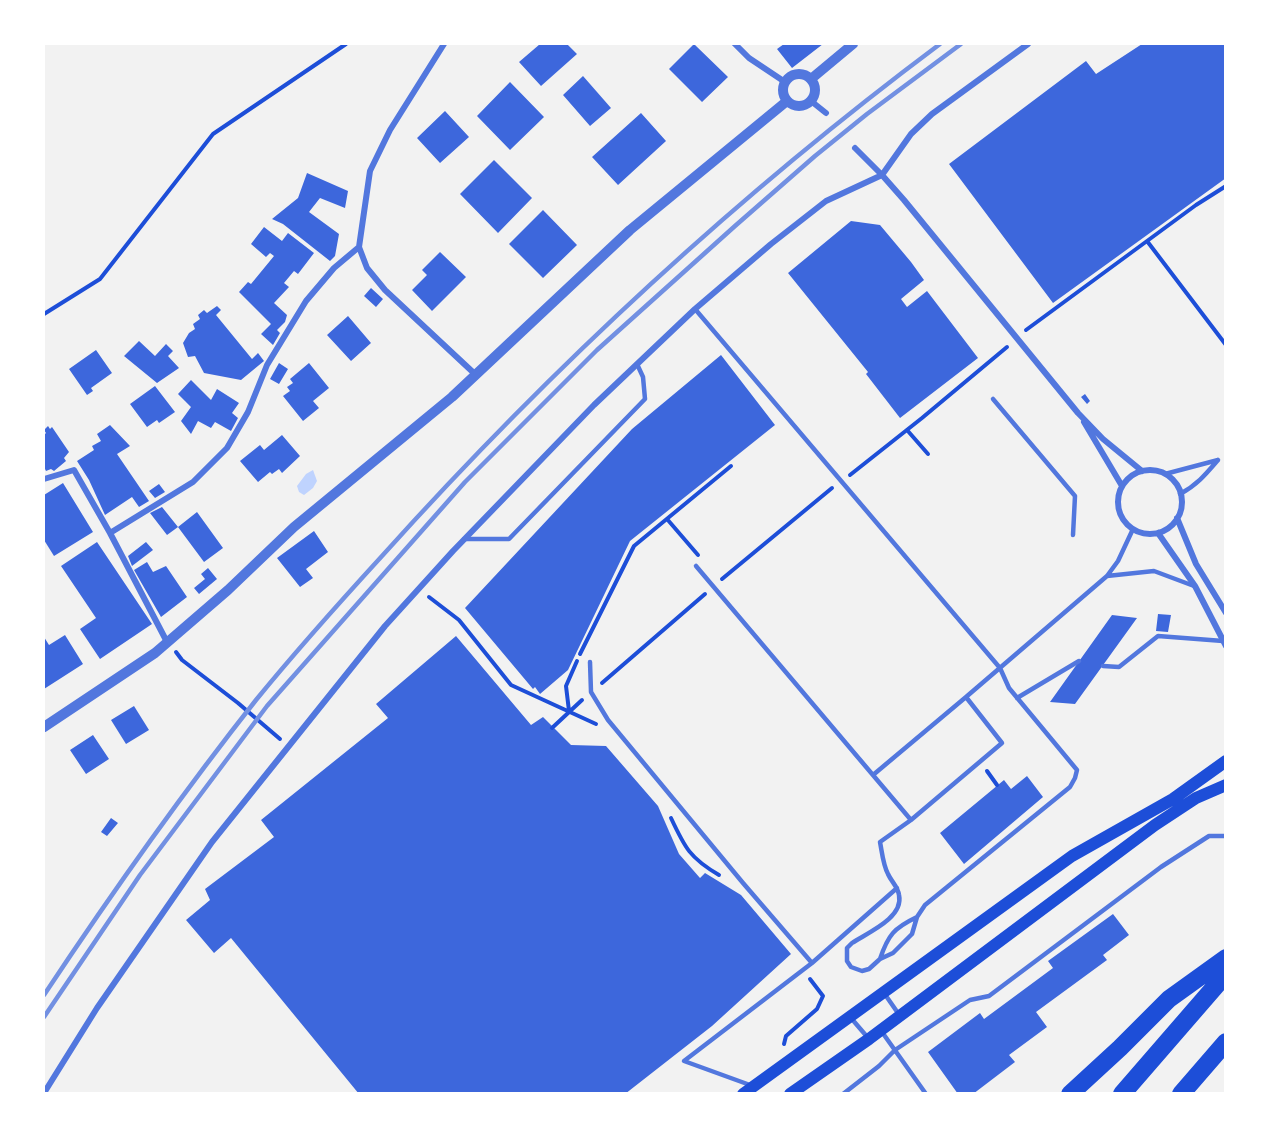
<!DOCTYPE html>
<style>
body{margin:0}
#map{position:relative;width:1269px;height:1137px;overflow:hidden;background:#f2f2f2;font-family:Inter,sans-serif}
canvas{display:block}
.frame{position:absolute;inset:0;border:45px solid #fff;pointer-events:none}
</style>
<div id="map">
<canvas width="1269" height="1137"></canvas>
<div class="frame"></div>
</div>
<script>
const g = document.querySelector('canvas').getContext('2d');
g.lineJoin = 'round';
function fillPath(path, color) { g.fillStyle = color; g.fill(path, 'evenodd'); }
function trace(path, color, width, dash) { g.strokeStyle = color; g.lineWidth = width; g.lineCap = dash ? 'butt' : 'round'; g.setLineDash(dash || []); g.stroke(path); }
fillPath(new Path2D(`
 M313 470 317 481 313 488 304 495 299 492 297 486 306 474Z`), '#bfd3fe');
fillPath(new Path2D(`
 M540 44H567L577 54 541 86 519 62Z
 M694 44 728 77 702 102 669 69Z
 M784 44H823L792 68 777 49Z
 M1142 44H1226V178L1053 303 949 164 1086 61 1096 74Z
 M583 76 611 108 590 126 563 95Z
 M510 82 544 117 510 150 477 116Z
 M445 111 469 137 440 163 417 138Z
 M641 113 666 141 618 185 592 157Z
 M494 160 532 198 498 233 460 194Z
 M307 173 348 191 345 208 320 198 309 212 339 234 335 256 330 261 283 224 272 219 298 198Z
 M543 210 577 245 543 278 509 244Z
 M851 221 880 225 911 262 924 280 901 299 907 307 927 291 978 358 900 418 866 374 868 372 788 273Z
 M264 227 282 241 288 233 314 253 298 274 294 271 284 283 289 287 274 303 287 315 285 322 277 330 280 333 273 345 261 334 271 324 239 292 248 282 251 284 274 256 270 253 266 257 251 244Z
 M440 252 466 277 432 311 412 290 427 275 422 270Z
 M371 288 383 299 376 307 364 296Z
 M217 306 221 310 216 315 252 359 258 353 264 361 241 380 204 373 195 356 188 357 183 343 189 333 195 329 193 324 200 319 198 315 204 310 207 313Z
 M348 316 371 343 351 361 327 335Z
 M139 341 155 356 166 344 173 351 168 356 179 368 157 383 124 356Z
 M96 350 112 373 91 388 93 391 87 395 69 369Z
 M721 355 775 425 630 541 568 670 540 694 535 687 533 689 465 608 632 429Z
 M279 363 288 369 279 384 270 379Z
 M309 363 329 388 313 401 319 408 303 421 283 396 290 391 287 387 293 383 290 379Z
 M191 380 211 400 217 389 239 403 232 413 238 418 231 431 215 422 211 428 198 421 191 434 181 421 191 407 178 394Z
 M155 386 175 412 159 423 157 420 147 427 130 404Z
 M1085 394 1090 401 1087 404 1081 397Z
 M110 425 130 446 117 454 149 501 139 507 132 497 105 515 89 480 77 461 94 450 92 446 101 441 97 434Z
 M48 426 50 429 52 427 69 452 64 458 66 461 54 471 51 469 46 471 44 467V435L46 433 44 430Z
 M282 435 300 456 282 473 279 469 272 474 270 472 258 482 240 461 260 445 264 450Z
 M63 483 93 532 54 556 44 540V495Z
 M159 484 165 492 155 498 149 491Z
 M162 507 178 527 167 535 150 513Z
 M197 512 223 548 204 562 178 527Z
 M314 531 328 552 306 569 313 578 300 587 277 558Z
 M97 542 152 624 100 659 80 629 96 618 61 566Z
 M146 542 153 550 132 566 128 556Z
 M147 562 153 572 166 566 187 597 161 617 134 570Z
 M208 568 217 579 199 594 194 588 205 579 201 574Z
 M1158 614 1171 615 1168 632 1156 631Z
 M1112 615 1137 618 1075 704 1050 702Z
 M65 635 83 664 44 689V637L49 645Z
 M456 636 531 725 543 717 571 745 606 746 658 806 679 854 700 878 705 873 741 895 791 954 712 1026 625 1094H359L231 938 214 953 186 920 210 900 205 889 274 837 261 820 388 718 376 704Z
 M134 706 149 730 126 744 111 720Z
 M93 735 109 759 86 774 70 750Z
 M1027 776 1043 797 964 864 940 833 1004 780 1011 789Z
 M111 818 118 823 107 836 101 832Z
 M1113 914 1129 935 1103 955 1107 960 1036 1012 1047 1027 1009 1055 1015 1062 973 1094H958L928 1052 980 1013 984 1019 1053 968 1048 961Z`), '#3d67dc');
trace(new Path2D(`
 M1147 241 1226 345
 M44 314 100 279 213 134 346 44
 M1026 330 1196 205 1226 186
 M907 430 928 454
 M850 475 922 418 1007 347
 M667 519 698 555
 M722 579 832 488
 M429 597 459 620 511 685 596 724
 M176 652 182 660 238 703 280 739
 M580 654 634 546 731 466
 M602 683 705 594
 M569 711 566 686 577 661
 M552 728 582 700
 M987 771 997 785
 M671 818C685 848 690 858 719 875
 M784 1044 786 1036 817 1009 823 996 810 979`), '#1d4ed8', 4);
trace(new Path2D(`
 M695 309 1000 668 1009 688 1077 770 1075 778 1070 787 925 905 917 917 912 934 893 953 880 959 869 969 862 971 851 967 847 961V948L852 943C867 933 904 918 899 895 898 887 891 881 888 874 883 865 882 852 880 842L911 820 1002 743 966 697 873 775
 M993 399 1075 496 1073 535
 M1165 474 1218 460
 M1180 494C1197 485 1206 474 1218 460
 M464 539H509L645 399 643 377 637 364
 M696 566 911 820
 M1107 576 1154 571 1194 586
 M590 662 591 692 608 720 743 883 812 963 897 888
 M1103 666 1119 667 1158 636 1223 641
 M966 697 1107 576 1118 561 1133 529
 M1017 698 1079 661
 M880 959C888 935 894 928 917 917
 M884 993 900 1016
 M851 1018 869 1039
 M882 1032 926 1094
 M750 1085 684 1061 812 963
 M843 1094 879 1066 895 1050 970 1000 989 996 1161 867 1209 836H1226`), '#5277de', 4.5);
trace(new Path2D(`
 M444 44 390 130 370 171 359 247 367 268 385 290 476 375
 M735 44 749 58 785 82
 M811 101 826 113
 M855 148 882 175 904 200 1078 413 1103 439 1142 471
 M1084 422 1122 486
 M1118 502a32 32 0 1 1 64 0a32 32 0 1 1-64 0Z
 M44 479 74 470 110 533 167 642
 M1177 518 1196 564 1226 613
 M110 533 193 482 227 448 248 412 267 365 306 301 334 268 359 247
 M1158 533 1195 586 1226 646
 M44 1093 97 1008 212 842 385 626 453 551 594 405 695 309 771 244 826 201 882 175 911 134 932 114 1028 44`), '#5277de', 6);
trace(new Path2D(`
 M783 90a16 16 0 1 1 32 0a16 16 0 1 1-32 0Z
 M811 79 853 44
 M44 727 155 653 228 590 294 527 452 397 630 230 787 101`), '#5277de', 10);
trace(new Path2D(`
 M743 1094 1072 856 1173 799 1226 761
 M790 1094 869 1039 1155 825 1196 798 1226 785`), '#1d4ed8', 12);
trace(new Path2D(`
 M1070 1094 1120 1048 1169 999 1226 958
 M1122 1094 1226 974
 M1181 1094 1226 1042`), '#1d4ed8', 18);
trace(new Path2D(`
 M44 995C111 894 181 795 256 700 296 651 339 603 382 556 551 368 738 195 940 44
 M44 1017 140 875 267 706 465 482 597 350 735 226 815 156 867 114 961 44`), '#7290e2', 4.5);
</script>
